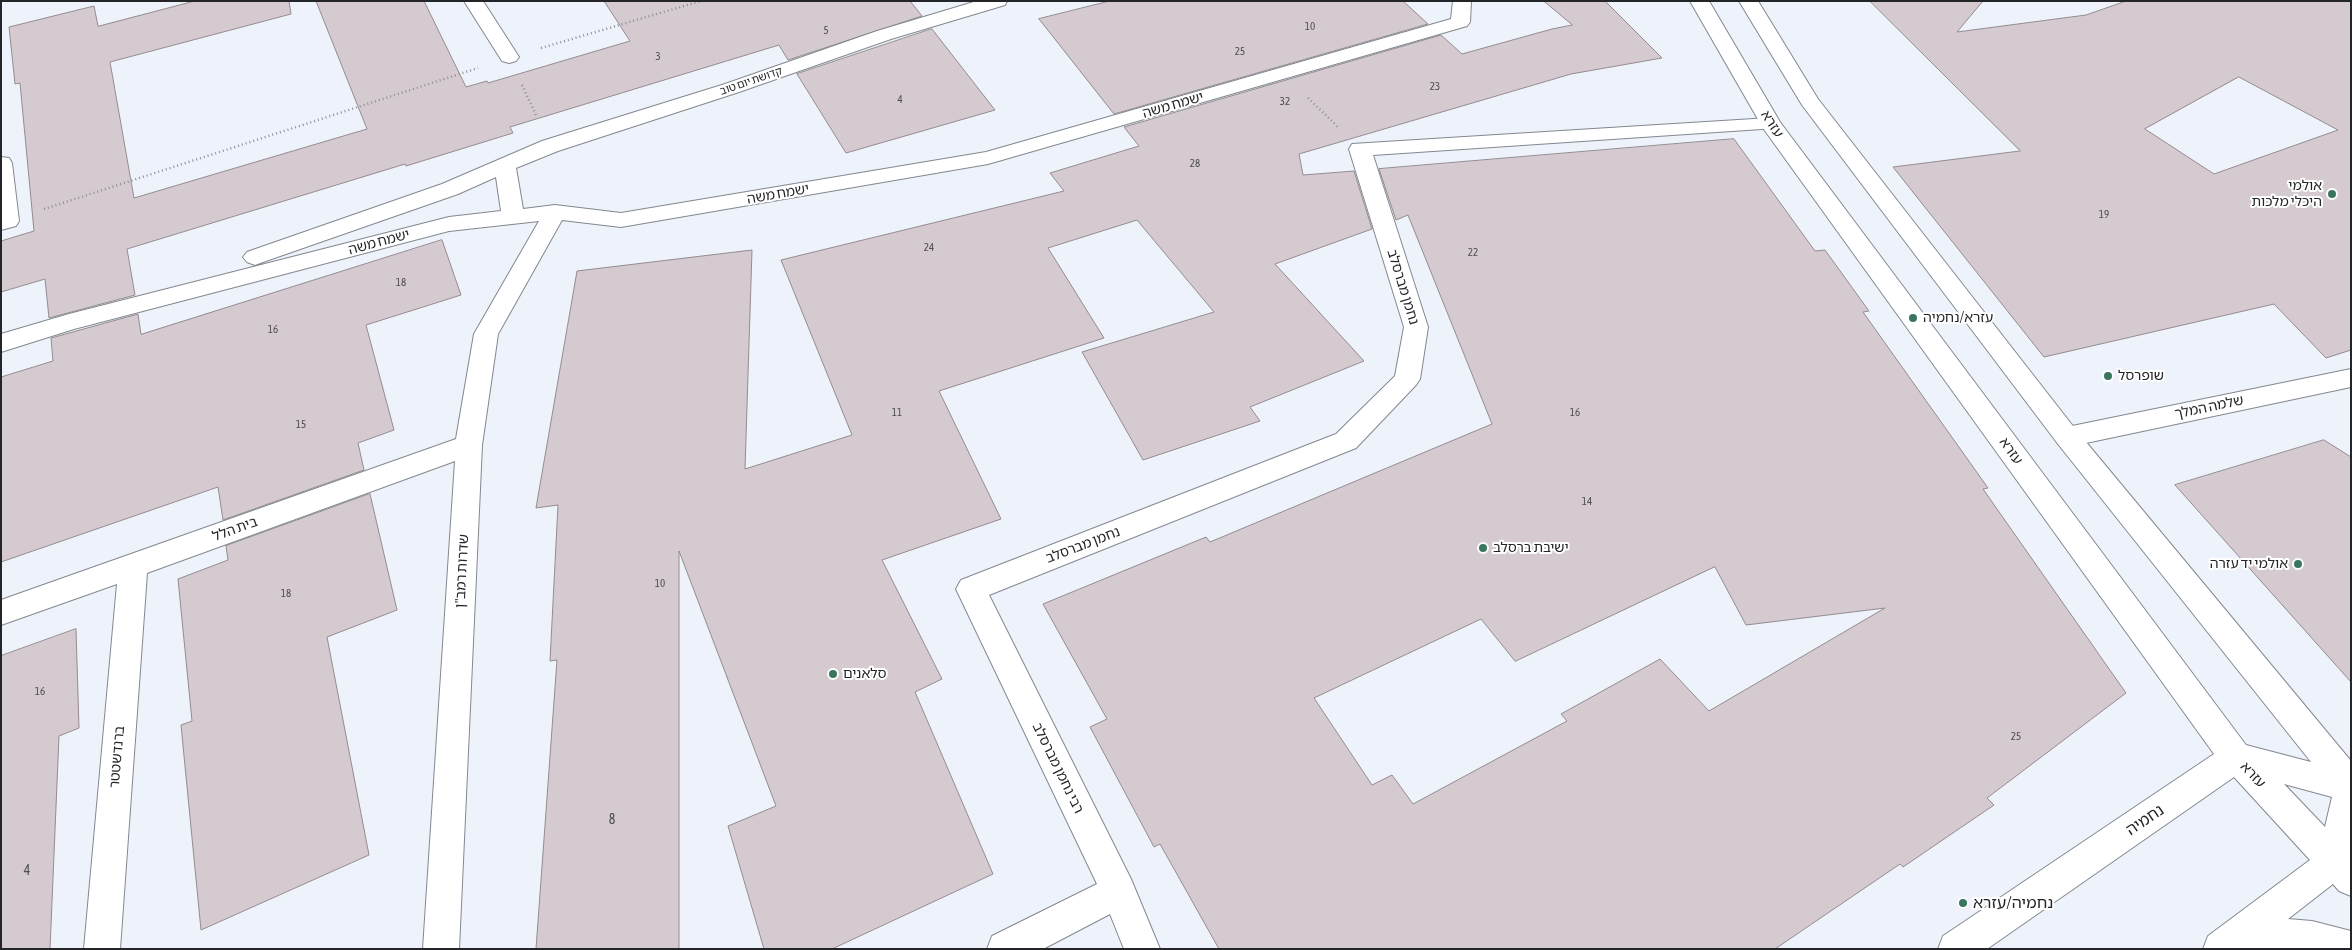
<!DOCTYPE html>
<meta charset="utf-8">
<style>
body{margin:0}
#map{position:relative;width:2352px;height:950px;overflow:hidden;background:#edf2fb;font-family:"Asap Condensed",sans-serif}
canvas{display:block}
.frame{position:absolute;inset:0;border:2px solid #232528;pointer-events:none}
</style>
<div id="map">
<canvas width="2352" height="950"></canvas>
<div class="frame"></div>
</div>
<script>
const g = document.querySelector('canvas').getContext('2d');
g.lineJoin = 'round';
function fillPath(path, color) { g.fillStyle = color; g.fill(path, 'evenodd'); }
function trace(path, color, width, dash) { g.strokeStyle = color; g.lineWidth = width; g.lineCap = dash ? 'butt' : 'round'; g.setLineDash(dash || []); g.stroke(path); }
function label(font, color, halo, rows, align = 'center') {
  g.font = font + ' "Asap Condensed","Noto Sans Hebrew",sans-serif'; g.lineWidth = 4; g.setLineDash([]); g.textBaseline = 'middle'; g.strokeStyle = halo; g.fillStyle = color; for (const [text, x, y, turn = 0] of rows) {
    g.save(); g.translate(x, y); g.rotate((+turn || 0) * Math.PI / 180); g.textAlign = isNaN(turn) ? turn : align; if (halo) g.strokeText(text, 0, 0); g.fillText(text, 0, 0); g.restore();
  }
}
const building = new Path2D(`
 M195 1H289L291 14 110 62 134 198 367 129 316 1H424L466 87 487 81 488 83 630 41 604 1H910L922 16 788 60 779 45 510 127 513 133 406 166 405 164 127 249 135 295 49 318 45 279 1 292V241L34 231 20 83 15 84 9 27 94 6 98 26Z
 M1110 1H1403L1428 24 1114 114 1039 19Z
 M1544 1H1605L1662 58 1571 74 1299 154 1303 175 1354 171 1372 229 1275 264 1364 361 1250 407 1260 421 1143 460 1082 352 1214 312 1137 220 1048 248 1104 338 939 391 1001 519 882 560 942 679 915 692 993 874 832 949H764L728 826 776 806 679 551V949H536L557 660 550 661 558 505 536 508 577 271 752 250 745 469 852 435 781 260 1064 191 1050 173 1139 146 1124 127 1441 35 1462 54 1552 29 1572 25Z
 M1870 1H1983L1957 32 2086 15 2126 1H2351V350L2326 358 2274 304 2044 357 1893 167 2020 151ZM2239 77 2338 130 2214 174 2145 129Z
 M932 29 995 110 846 153 797 74Z
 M1734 139 1815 251 1825 250 1869 311 1863 312 1988 488 1983 489 2126 693 1987 798 1994 805 1903 867 1900 864 1775 949H1219L1160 844 1154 847 1090 727 1107 719 1043 604 1206 537 1210 542 1492 424 1408 215 1396 220 1379 169ZM1715 567 1746 625 1885 608 1709 711 1660 659 1561 714 1567 721 1413 804 1392 775 1372 785 1314 698 1481 619 1515 661Z
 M442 240 461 295 366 325 394 430 358 443 364 470 223 520 218 487 1 562V377L53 361 51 338 138 314 141 334Z
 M2324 440 2351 457V682L2175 485Z
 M370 494 397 610 327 637 369 855 201 930 181 725 192 721 178 579 228 560 226 546Z
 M76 629 79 728 59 736 50 949H1V656Z`);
fillPath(building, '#d4cad0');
trace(building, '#948b90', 1);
const street = new Path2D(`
 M464 1H483L519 57 516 61 509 63 502 61Z
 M977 1H1007L1005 5 891 39 739 92 558 151 516 168 523 209 555 205 621 213 986 152 1451 19 1453 1H1471L1470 22 1467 26 988 164 621 227 562 220 498 334 482 445 459 949H423L455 461 147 573 120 949H84L117 584 1 625V600L456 439 474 334 539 221 449 231 74 329 1 352V334L69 314 449 217 501 211 496 177 458 194 263 262 255 265 247 262 243 257 247 252 442 184 542 141 725 84 877 31Z
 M1770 118 1777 120 1781 124 1777 128 1373 155 1428 327 1420 379 1416 385 1356 448 989 595 1131 879 1160 949H1124L1110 914 1043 949H987L992 936 1097 884 956 589 961 580 1336 434 1395 376 1404 327 1349 149 1352 144Z
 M1 157 9 158 12 163 19 221 16 226 1 230Z
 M2351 369V387L2067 447 2058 444 2054 437 2058 430 2067 427Z`);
const secondary = new Path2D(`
 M1690 1H1709L1780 122 2246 745 2311 762 2058 444 1802 105 1739 1H1758L1818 99 2076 430 2351 761V896L2339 891 2333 884 2288 919 2312 921 2351 931V949H2203L2208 936 2310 860 2234 777 1987 949H1938L1943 936 2214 754 1763 128ZM2284 784 2332 797 2325 827Z`);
trace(street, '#838890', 2);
trace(secondary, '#838890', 2);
trace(new Path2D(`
 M541 48 701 1
 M522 85 536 115
 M1308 98 1338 127
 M44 209 478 68`), '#8d9096', 2.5, [1, 3]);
fillPath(street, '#fff');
fillPath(secondary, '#fff');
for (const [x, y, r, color] of [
 [2332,194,5,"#3a755e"],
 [1913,318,5,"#3a755e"],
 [2108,376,5,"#3a755e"],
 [1483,548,5,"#3a755e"],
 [2298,564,5,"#3a755e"],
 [833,674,5,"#3a755e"],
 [1963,903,5,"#3a755e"]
]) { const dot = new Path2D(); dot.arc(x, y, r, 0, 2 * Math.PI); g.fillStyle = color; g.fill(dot); trace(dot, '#fff', 2); }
label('11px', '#4f4e52', null, [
 ["10",1310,27],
 ["5",826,31],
 ["25",1240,52],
 ["3",658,57],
 ["23",1435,87],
 ["4",900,100],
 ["32",1285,102],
 ["28",1195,164],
 ["19",2104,215],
 ["24",929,248],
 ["22",1473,253],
 ["18",401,283],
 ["16",273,330],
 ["11",897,413],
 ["16",1575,413],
 ["15",301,425],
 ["14",1587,502],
 ["10",660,584],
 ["18",286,594],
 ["16",40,692],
 ["25",2016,737]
]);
label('11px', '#232528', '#fff', [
 ["קדושת יום טוב",751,81,-19]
]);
label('14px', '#232528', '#fff', [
 ["ישמח משה",1173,105,-16],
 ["עזרא",1772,124,57],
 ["ישמח משה",778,194,-10],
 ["ישמח משה",379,242,-15],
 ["נחמן מברסלב",1403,287,73],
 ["שלמה המלך",2209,407,-12],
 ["עזרא",2011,451,54],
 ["בית הלל",235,529,-20],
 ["נחמן מברסלב",1083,545,-21],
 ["שדרות רמב\"ן",462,571,-87],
 ["ברנדשטטר",117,757,-85],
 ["רבי נחמן מברסלב",1058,768,64],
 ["עזרא",2253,775,47]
]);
label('14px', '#232528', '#fff', [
 ["אולמי",2322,186,"right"],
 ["היכלי מלכות",2322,202,"right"],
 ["עזרא/נחמיה",1923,318],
 ["שופרסל",2118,376],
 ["ישיבת ברסלב",1493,548],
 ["אולמי יד עזרה",2288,564,"right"],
 ["סלאנים",843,674]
], 'left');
label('14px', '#4f4e52', null, [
 ["8",612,820],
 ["4",27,871]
]);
label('16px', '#232528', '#fff', [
 ["נחמיה",2145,820,-34]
]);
label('16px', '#232528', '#fff', [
 ["נחמיה/עזרא",1973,903]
], 'left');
</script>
